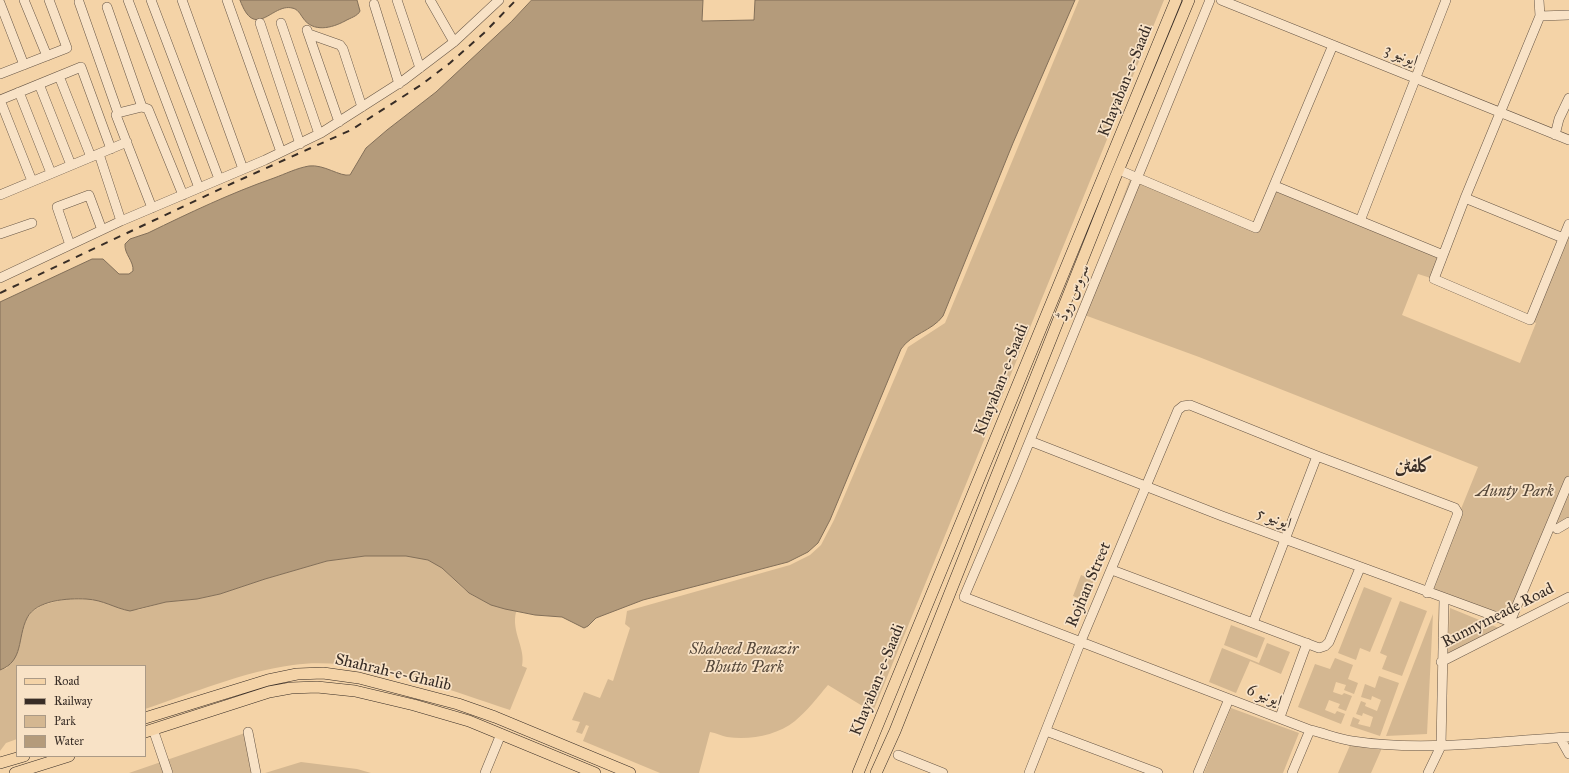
<!DOCTYPE html>
<meta charset="utf-8">
<style>
body{margin:0}
#map{position:relative;width:1569px;height:773px;overflow:hidden;background:#f4d3a7;font-family:"IM FELL Great Primer",serif}
canvas{display:block}
.legend{position:absolute;left:16px;top:665px;width:130px;height:92px;box-sizing:border-box;background:#f8e2c6;border:1px solid #ab9a86;margin:0;padding:5px 7px;list-style:none;font-size:12px;color:#382d26}
.legend li{display:flex;align-items:center;gap:8px;height:20px}
.legend b{width:20px;border:1px solid #ab9a86}
</style>
<div id="map">
<canvas width="1569" height="773"></canvas>
<ul class="legend">
<li><b style="height:5px;background:#f4d3a7"></b>Road</li>
<li><b style="height:5px;background:#382d26"></b>Railway</li>
<li><b style="height:11px;background:#d4b791"></b>Park</li>
<li><b style="height:11px;background:#b49b7b"></b>Water</li>
</ul>
</div>
<script>
const g = document.querySelector('canvas').getContext('2d');
g.lineJoin = 'round';
function fillPath(path, color) { g.fillStyle = color; g.fill(path, 'evenodd'); }
function trace(path, color, width, dash) { g.strokeStyle = color; g.lineWidth = width; g.lineCap = dash ? 'butt' : 'round'; g.setLineDash(dash || []); g.stroke(path); }
function label(font, color, halo, rows, align = 'center') {
  g.font = font + ' "IM FELL Great Primer",Amiri,serif'; g.lineWidth = 3.5; g.setLineDash([]); g.textBaseline = 'middle'; g.strokeStyle = halo; g.fillStyle = color; for (const [text, x, y, turn = 0] of rows) {
    g.save(); g.translate(x, y); g.rotate((+turn || 0) * Math.PI / 180); g.textAlign = isNaN(turn) ? turn : align; if (halo) g.strokeText(text, 0, 0); g.fillText(text, 0, 0); g.restore();
  }
}
fillPath(new Path2D(`
 M1079 0H1164L874 709 869 710 828 685C817 698 807 711 795 721 776 736 750 740 727 737 722 736 716 733 710 732L699 773H660L583 741 589 726 586 725 582 734 576 732 580 722 572 720 584 692 600 698 608 679 613 681 630 628 625 624 627 611 790 565 810 555 821 545 834 520 908 347 945 323Z
 M1130 179 1256 228 1275 186 1443 255 1434 279 1418 274 1402 315 1520 363 1536 323 1530 320 1569 222V477L1510 622 1427 593 1478 467 1199 357 1079 313Z
 M1569 481V522L1548 533Z
 M365 556C385 556 410 553 429 560 446 567 454 583 469 593 483 602 501 609 518 611L516 612C511 632 526 648 522 666L527 668 510 710C447 689 359 655 293 665 242 672 193 693 145 709V666H17V739L6 743 0 751V670L7 668 27 618 33 611 43 605 65 599H86L102 601 124 610H138L166 602 197 599 220 594 265 579 327 561Z
 M1081 575 1094 580 1085 601 1073 596Z
 M1364 587 1392 598 1370 652 1360 648 1356 660 1338 653Z
 M1400 601 1427 611 1402 676 1382 669 1387 656 1380 653Z
 M1450 608 1499 628 1448 653Z
 M1433 614 1427 734 1386 736Z
 M1231 625 1265 638 1257 658 1224 645Z
 M1267 643 1290 652 1281 674 1250 661 1236 693 1209 682 1222 648 1259 663Z
 M1335 658 1353 665 1348 679 1358 683 1354 694 1344 690 1346 685 1336 682 1333 692 1342 695 1344 693 1352 696 1346 711 1338 708 1340 704 1329 700 1325 710 1335 714 1337 711 1345 714 1341 724 1298 707 1315 664 1330 669Z
 M1379 676 1399 683 1380 736 1350 726 1353 717 1360 720 1358 724 1370 727 1373 717 1363 713 1362 716 1356 714 1361 701 1366 703 1365 706 1377 711 1381 700 1372 696 1371 700 1361 697 1365 684 1375 688Z
 M1231 708 1299 733 1283 773H1204Z
 M245 733 253 773H129Z
 M1351 743 1382 748 1371 773H1338Z
 M301 762 357 769 371 773H265Z`), '#d4b791');
const water = new Path2D(`
 M240 0H357L360 11C358 16 350 18 345 21 332 28 313 33 303 18 300 14 298 9 292 8 272 3 255 42 240 0Z
 M532 0H703L702 21 754 20 755 0H1075L1013 143 943 316C932 331 911 334 901 349L830 520 818 543 808 552 788 562 643 600 596 618 588 626 584 628 562 617 535 615 505 609 491 605 469 593 442 568 428 560 406 556H365L327 561 265 579 220 594 197 599 166 602 130 611C114 608 104 600 86 599 68 598 36 600 27 618 17 638 24 661 0 670V302L92 259H103L119 274H129L133 271C134 261 124 254 125 244L130 239 148 233C189 213 231 193 274 178 285 174 297 168 309 166 324 164 340 177 350 175L366 148 387 130 436 92 511 22Z`);
fillPath(water, '#b49b7b');
trace(water, '#826f59', 1);
const minor = new Path2D(`
 M24 0 47 56
 M128 0 199 188
 M151 0 219 179
 M182 0 243 169
 M227 0 281 152
 M397 0 420 68
 M430 0 454 42
 M1210 0 1015 477 964 597 1310 730C1324 733 1338 739 1352 741 1423 752 1497 741 1569 737
 M1221 0 1569 140
 M1539 0 1540 16 1465 198 1434 279 1530 320 1569 224
 M79 2 118 113
 M0 3 24 65
 M374 4 399 84
 M107 7 142 107
 M1540 16 1569 15
 M260 23 300 144
 M281 23 319 134
 M307 30 339 122
 M309 34 340 45 343 49 362 107
 M0 74 67 48 49 0
 M59 76 91 157
 M39 84 71 165
 M19 92 51 173
 M0 100 81 67 111 149
 M0 100 32 181
 M1555 135 1559 119 1569 98
 M99 154 121 221
 M1119 170 1256 228 1333 45
 M1275 186 1443 255
 M0 195 127 142
 M1465 198 1563 238
 M152 208 116 115 118 113 142 107 148 109 183 195
 M1360 221 1446 0
 M0 234 32 223
 M70 245 57 207 89 195 102 230
 M0 278 121 221 265 160 321 133 404 80 454 42 499 0
 M1030 441 1222 516 1516 624
 M1557 529 1569 522
 M1112 570 1319 648 1325 646 1329 642 1360 568
 M1510 622 1569 481
 M1253 623 1317 456
 M1441 662 1569 597
 M1280 717 1307 643
 M153 729 168 773
 M1046 731 1158 773
 M248 732 256 773
 M1560 738 1569 754
 M898 755 943 773
 M485 773 501 734
 M1029 773 1081 641 1178 410 1183 406 1190 405 1317 456 1455 508 1458 513 1427 593
 M1198 773 1229 699
 M1292 773 1310 730
 M1428 773 1441 746 1444 599`);
const major = new Path2D(`
 M145 718 268 680 297 674 323 673 359 678 458 704 495 717 630 773
 M145 732 269 692 291 688 317 687 355 691 414 705 469 721 595 773
 M0 763 24 756
 M15 773 69 756
 M858 773 1176 0
 M876 773 895 731 1115 178 1189 0`);
trace(minor, '#675646', 10);
trace(major, '#382d26', 12);
trace(minor, '#f8e2c6', 9);
trace(major, '#f4d3a7', 11);
trace(new Path2D(`
 M0 293 233 183 351 130 421 85 450 63 484 33 516 0`), '#382d26', 2, [7, 7]);
label('16px', '#382d26', '#f8e2c6', [
 ["ایونیو 3",1401,56,22],
 ["Khayaban-e-Saadi",1126,81,-68],
 ["سروس روڈ",1074,293,-67],
 ["Khayaban-e-Saadi",1002,380,-68],
 ["ایونیو 5",1274,519,20],
 ["Rojhan Street",1089,585,-67],
 ["Runnymeade Road",1498,616,-27],
 ["Shahrah-e-Ghalib",393,673,13],
 ["Khayaban-e-Saadi",878,680,-68],
 ["ایونیو 6",1264,696,21]
]);
label('italic 16px', '#57493b', '#f8e2c6', [
 ["Aunty Park",1515,492],
 ["Shaheed Benazir",744,650],
 ["Bhutto Park",744,668]
]);
label('bold 20px', '#382d26', '#f8e2c6', [
 ["کلفٹن",1414,467]
]);
</script>
